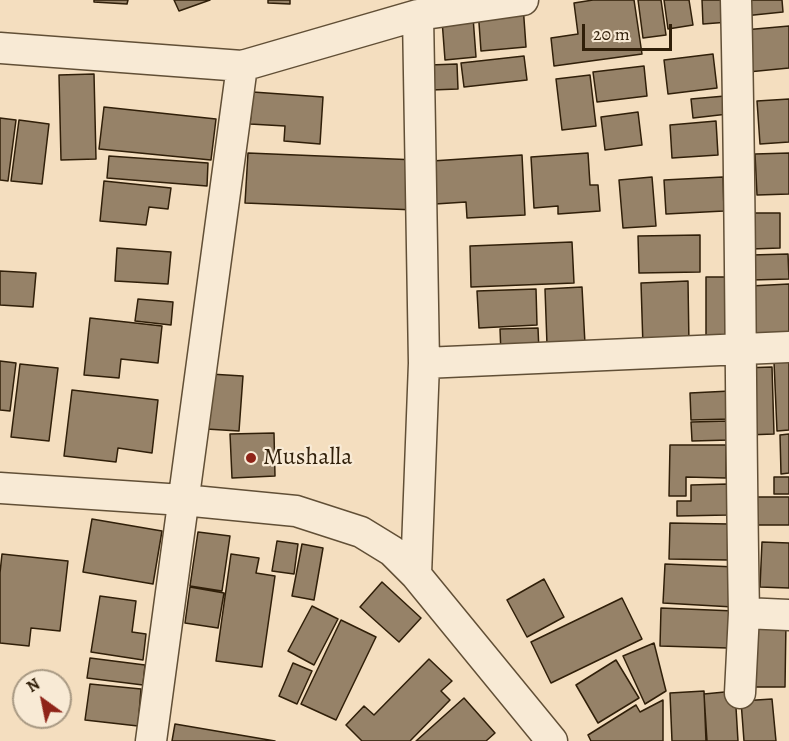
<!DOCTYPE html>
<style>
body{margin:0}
#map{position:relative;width:789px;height:741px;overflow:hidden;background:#f4debf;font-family:Alegreya,serif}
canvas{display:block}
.north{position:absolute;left:12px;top:669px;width:60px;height:60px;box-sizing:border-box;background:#f8ead5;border:2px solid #a89983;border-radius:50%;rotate:327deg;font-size:16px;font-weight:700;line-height:24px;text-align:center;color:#301f09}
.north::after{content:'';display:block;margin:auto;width:21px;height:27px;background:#8f2418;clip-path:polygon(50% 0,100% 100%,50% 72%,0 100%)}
.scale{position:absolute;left:582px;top:24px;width:90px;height:27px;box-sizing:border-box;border:3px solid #301f09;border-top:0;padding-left:8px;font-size:18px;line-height:21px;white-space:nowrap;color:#301f09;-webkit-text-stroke:4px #f8ead5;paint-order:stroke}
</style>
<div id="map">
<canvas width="789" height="741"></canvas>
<div class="north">N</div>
<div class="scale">20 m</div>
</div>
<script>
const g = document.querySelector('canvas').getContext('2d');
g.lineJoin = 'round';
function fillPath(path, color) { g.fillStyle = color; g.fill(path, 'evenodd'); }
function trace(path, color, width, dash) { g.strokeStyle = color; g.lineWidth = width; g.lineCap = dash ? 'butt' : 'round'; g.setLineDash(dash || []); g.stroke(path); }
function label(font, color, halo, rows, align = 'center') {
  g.font = font + ' Alegreya,serif'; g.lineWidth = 4.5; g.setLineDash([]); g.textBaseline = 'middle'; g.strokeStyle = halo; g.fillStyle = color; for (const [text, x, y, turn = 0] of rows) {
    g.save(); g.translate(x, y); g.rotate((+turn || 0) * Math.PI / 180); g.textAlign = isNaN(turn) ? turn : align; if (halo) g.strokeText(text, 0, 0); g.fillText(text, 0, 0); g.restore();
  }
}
const building = new Path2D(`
 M94 0H128L127 4 94 2Z
 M174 0H210L179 11Z
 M268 0H290V4L268 3Z
 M593 0H634L642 54 554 66 551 38 578 34 574 3Z
 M638 0H661L666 35 643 38Z
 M664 0H689L693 25 668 29Z
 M702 0H728L729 22 703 24Z
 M743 0H782L783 12 744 16Z
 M523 5 526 47 481 51 478 9Z
 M473 17 476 57 445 60 442 20Z
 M789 26V68L748 72 744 30Z
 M713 54 717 88 668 94 664 60Z
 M524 56 527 80 464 87 461 63Z
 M457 64 458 89 431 90 429 65Z
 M644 66 647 96 597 102 593 72Z
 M94 74 96 159 61 160 59 75Z
 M590 75 596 126 562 130 556 79Z
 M253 92 323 97 320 144 284 141 285 126 250 124Z
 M725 96 728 114 693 118 691 99Z
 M789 99V142L760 144 757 101Z
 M104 107 216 119 211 160 99 149Z
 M638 112 642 145 605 150 601 117Z
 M0 118 16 120 8 181 0 180Z
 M19 120 49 124 42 184 11 181Z
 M716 121 718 155 672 158 670 125Z
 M248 153 417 160 415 210 245 203Z
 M588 153 590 185H598L600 211 558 214V206L534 208 531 157Z
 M789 153V194L757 195 755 154Z
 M522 155 525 215 467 218 466 202 435 204 432 161Z
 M109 156 208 163 207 186 107 178Z
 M652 177 656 226 623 228 619 180Z
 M723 177 724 211 666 214 664 180Z
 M104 181 171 188 168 209 149 207 146 225 100 221Z
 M750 213H780V248L751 249Z
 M700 235V272L639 273 638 236Z
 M572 242 574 283 471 287 470 246Z
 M117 248 171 252 168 284 115 281Z
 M788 254 789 279 751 280V255Z
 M0 271 36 273 33 307 0 305Z
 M706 277H735V343H706Z
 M688 281 689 345 643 347 641 283Z
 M789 284V342L752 343 750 286Z
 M582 287 585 344 547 345 545 289Z
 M536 289 537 325 479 328 477 291Z
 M138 299 173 302 171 325 135 321Z
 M90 318 162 326 158 363 121 359 119 378 84 375Z
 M538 328 539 352 501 354 500 329Z
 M0 361 16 363 10 411 0 410Z
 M789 361V430L777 431 774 362Z
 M20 364 58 368 49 441 11 437Z
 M772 367 774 434 746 435 743 368Z
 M210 374 243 376 239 431 206 429Z
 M72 390 158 400 152 453 118 448 116 462 64 456Z
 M730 391 731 419 691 420 690 393Z
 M729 421 730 440 692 441 691 422Z
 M274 433 275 476 232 478 230 434Z
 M789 434V473L781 474 780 435Z
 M670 445H726V478L686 477V496H669Z
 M774 477H789V494H774Z
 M728 484V515L677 516V501H691V485Z
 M756 497H789V525H756Z
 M92 519 162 531 153 584 83 572Z
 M670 523 729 524 728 560 669 559Z
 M198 532 230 536 222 591 190 586Z
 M277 541 298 544 294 574 272 571Z
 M762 542 789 543V588L760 587Z
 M302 544 323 548 314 600 292 596Z
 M2 554 68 561 60 631 31 628 29 646 0 643V573Z
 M231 554 259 558 256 573 275 576 262 667 216 661Z
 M665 564 736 567 733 607 663 603Z
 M544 579 564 617 527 637 507 600Z
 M382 582 421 618 399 642 360 607Z
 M190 587 224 593 218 628 185 623Z
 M100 596 136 601 132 632 146 634 143 660 91 652Z
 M622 598 642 639 551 683 531 642Z
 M312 606 338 619 314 665 288 651Z
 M661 608 735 611 728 648 660 646Z
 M341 620 376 637 336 720 301 704Z
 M757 621H786L785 687H750Z
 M654 643 666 691 645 704 623 656Z
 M90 658 145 665 143 685 87 678Z
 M429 659 452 681 441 691 450 700 410 741H362L346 725 364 706 374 715Z
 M616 660 639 698 598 723 576 685Z
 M293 663 312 671 297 704 279 696Z
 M90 684 141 689 138 726 85 720Z
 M704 691 706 741H672L670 693Z
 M735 691 738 741H707L704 694Z
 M464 698 495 733 486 741H416Z
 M772 699 776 741H744L741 701Z
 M663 700V741H591L588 735 636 705 640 712Z
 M175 724 275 741H172Z`);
fillPath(building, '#968268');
trace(building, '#301f09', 1.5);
const minor = new Path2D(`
 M736 0C741 204 740 408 744 613L789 615
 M0 48 242 66 418 15
 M424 363 789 347
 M0 488 183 500 296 511 361 532 392 551 416 575 552 741
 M416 575 424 363 418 15 523 0
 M740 693 744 613
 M151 741 242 66`);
trace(minor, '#614f36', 33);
trace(minor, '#f8ead5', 30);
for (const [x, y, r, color] of [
 [251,458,6,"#8f2418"]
]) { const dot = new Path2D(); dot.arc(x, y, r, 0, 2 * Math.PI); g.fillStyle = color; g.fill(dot); trace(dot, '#f8ead5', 2); }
label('24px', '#301f09', '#f8ead5', [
 ["Mushalla",263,458]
], 'left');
</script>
